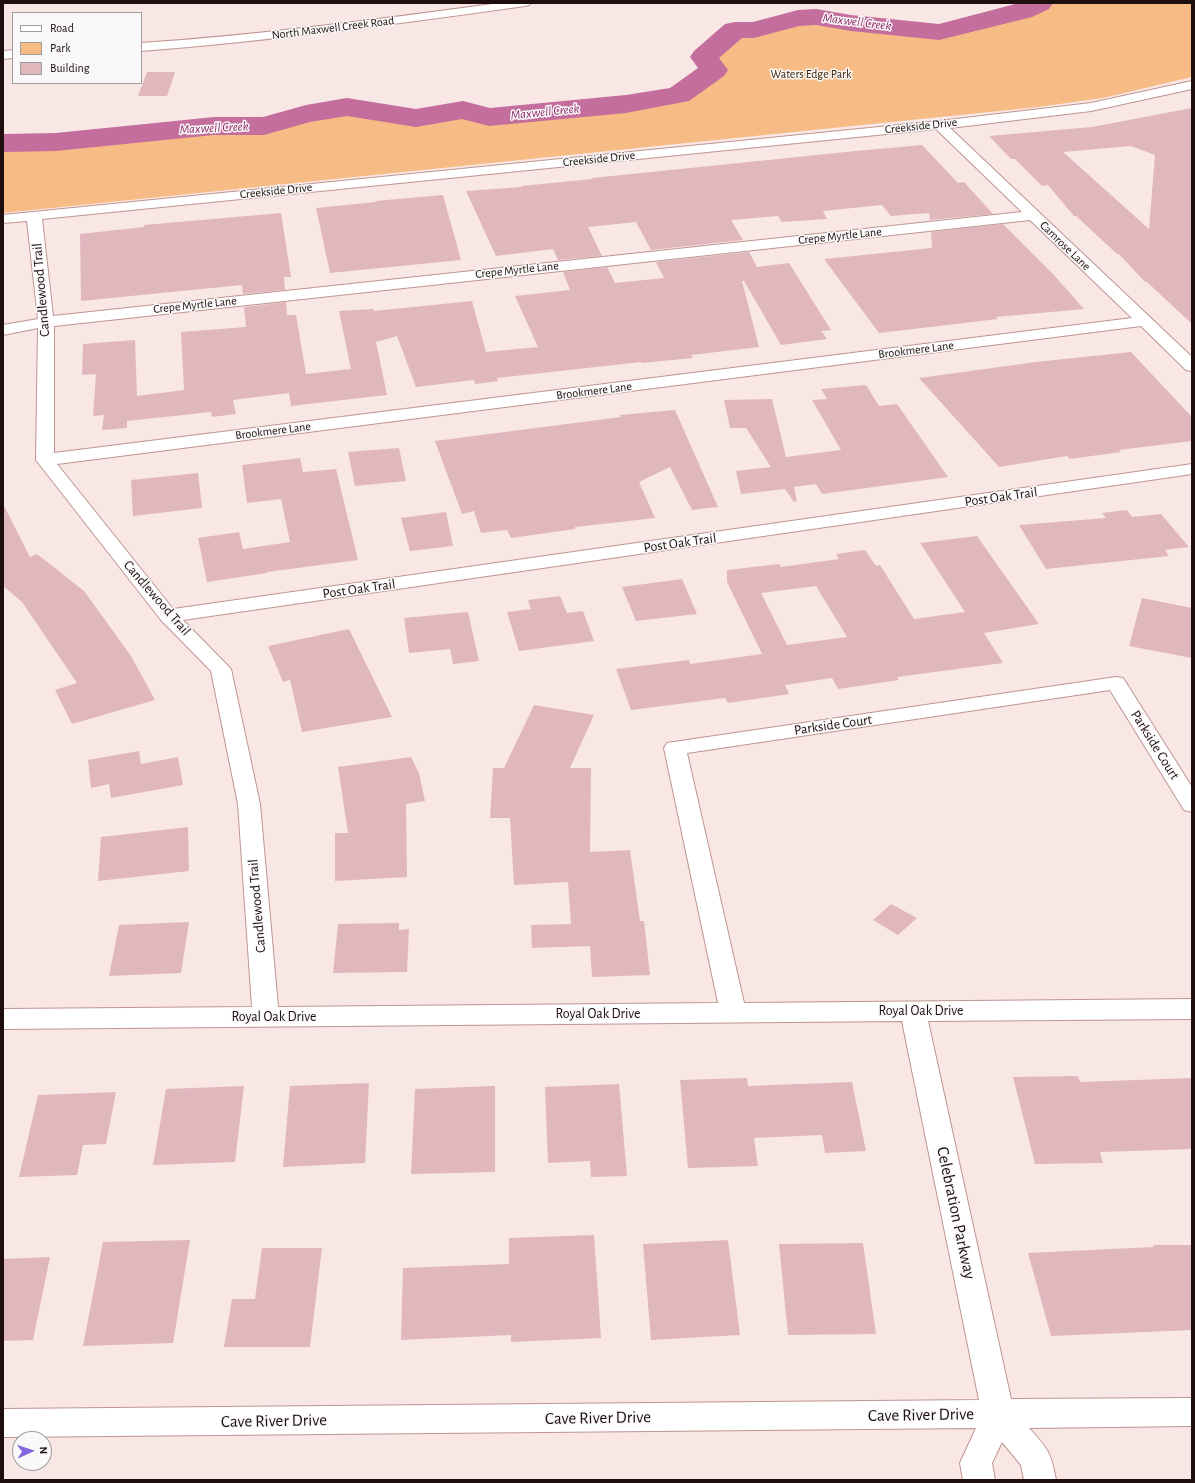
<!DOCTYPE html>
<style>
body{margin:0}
#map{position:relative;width:1195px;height:1483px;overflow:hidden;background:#f9e7e5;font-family:"Alegreya Sans",sans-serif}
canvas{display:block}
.frame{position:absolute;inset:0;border:4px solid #1e0f0e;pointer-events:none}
.legend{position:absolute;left:12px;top:12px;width:130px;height:72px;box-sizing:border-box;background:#f9f9f9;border:1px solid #a19b9b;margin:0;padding:5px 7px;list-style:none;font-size:12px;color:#1e0f0e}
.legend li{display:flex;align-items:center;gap:8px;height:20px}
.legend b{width:20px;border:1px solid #a19b9b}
.north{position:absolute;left:12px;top:1431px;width:40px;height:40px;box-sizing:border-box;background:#f9f9f9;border:1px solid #a19b9b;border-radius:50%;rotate:87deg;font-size:11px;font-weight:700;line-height:16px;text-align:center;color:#1e0f0e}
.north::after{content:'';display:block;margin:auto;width:14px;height:18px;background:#8466e1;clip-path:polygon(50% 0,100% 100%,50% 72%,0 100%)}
</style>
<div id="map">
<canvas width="1195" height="1483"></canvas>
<div class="frame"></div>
<ul class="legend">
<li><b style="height:5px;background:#fff"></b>Road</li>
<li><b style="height:11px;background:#f7bb85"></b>Park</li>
<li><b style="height:11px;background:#e1b7be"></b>Building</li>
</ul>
<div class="north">N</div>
</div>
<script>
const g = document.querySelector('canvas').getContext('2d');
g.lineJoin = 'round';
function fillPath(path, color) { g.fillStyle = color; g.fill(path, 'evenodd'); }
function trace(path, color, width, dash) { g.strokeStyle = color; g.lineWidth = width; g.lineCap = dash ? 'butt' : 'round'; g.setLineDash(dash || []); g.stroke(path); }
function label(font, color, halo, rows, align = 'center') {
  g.font = font + ' "Alegreya Sans",sans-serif'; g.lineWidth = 3; g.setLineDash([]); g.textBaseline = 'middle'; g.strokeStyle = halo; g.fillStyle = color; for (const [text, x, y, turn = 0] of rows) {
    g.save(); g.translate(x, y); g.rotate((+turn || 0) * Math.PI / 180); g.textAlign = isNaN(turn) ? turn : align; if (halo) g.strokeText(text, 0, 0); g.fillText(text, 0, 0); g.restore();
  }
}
fillPath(new Path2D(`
 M1040 3H1192V77L1103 98 1038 107 3 213V143L56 142 143 132 214 126H264L306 114 347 107 416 118 463 110 489 117 626 104 679 95 714 70 704 57 735 30H754L798 18 816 17 851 23 939 32 1023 11Z`), '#f7bb85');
fillPath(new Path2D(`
 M1019 3H1053L1049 9 1032 17 939 40 851 31 816 25 799 26 754 38H742L719 58 728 70 724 76 689 101 626 113 489 126 462 119 416 127 347 116 310 122 264 135H214L56 151 3 152V134L56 133 214 117H263L306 105 347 98 416 109 463 101 490 108 626 95 670 88 698 68 690 57 694 51 725 24 735 22H753L798 10 816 9 851 15 939 24Z`), '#c46e9d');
fillPath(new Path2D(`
 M147 72H175L167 96H138Z
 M1192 108V324L1147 282H1145L1119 254H1117L1076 216H1074L1048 185 1042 186 1015 159H1011L989 136 1092 127ZM1131 146 1155 155 1149 229 1063 152Z
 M922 145 958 183 964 182 993 214 930 220 929 213 891 216 882 205 823 211 827 219 782 222 778 216 731 220 743 240 651 250 636 222 588 227 602 256 558 260 553 249 496 256 466 191 522 187 521 186 593 179 592 178 856 151Z
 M443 195 461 260 330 273 316 208 376 202 375 201Z
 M281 213 291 277H284L285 290 243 294 242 285 81 301 80 234 144 227V225Z
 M1003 224 1053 274 1084 309 996 317 998 319 879 333 824 259 932 248 931 232Z
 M749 252 757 267 789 263 831 330 821 331 827 339 781 345 744 281H742L759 347 691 355 693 358 641 363V362L497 378 498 381 475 384 474 380 416 387 397 336 376 342 387 395 291 406 289 393 233 400 236 414 212 417 211 412 127 421V428L102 430 104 415 93 416 96 374 82 375 83 344 135 340 137 396 184 390 181 332 246 327 244 307 286 302 287 315H296L306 374 351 369 339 311 374 309V311L472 301 486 352 538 347 515 296 570 290 563 272 607 267 615 283 664 278 656 262Z
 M1131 352 1192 417V441L1119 450 1121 452 1070 459 1067 456 999 467 919 378 1036 362Z
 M866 385 879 406 897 404 948 477 822 494 816 484 794 487 797 501 794 502 785 489 741 494 736 471 771 467 746 428H730L724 400 772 399 786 457 841 450 812 400 827 399 821 389Z
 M675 410 718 507 692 510 670 467 639 482 655 518 575 527V529L511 538 507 530 481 533 474 511 462 514 435 441 621 417 620 415Z
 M399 448 406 481 355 486 348 452Z
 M300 458 303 472 336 469 358 560 267 572V573L207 582 198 538 239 532 243 549 290 542 281 499 247 503 242 465Z
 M198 473 202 508 133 516 131 480Z
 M3 504 30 557 37 554 84 591 131 656 155 700 72 724 55 690 77 683 22 602 3 586Z
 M1127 510 1132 517 1161 514 1189 547 1165 550 1169 556 1046 569 1019 525 1106 518 1102 513Z
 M446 512 453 546 410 551 401 518Z
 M977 536 1039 624 984 633 1003 663 897 677 899 680 838 689 832 678 785 685 789 694 728 703 725 698 631 710 616 669 689 660 690 664 762 654 727 582V570L779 564 781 567 839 559 836 554 865 550 876 566 880 565 914 619 965 612 920 543ZM816 586 847 637 787 645 761 593Z
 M682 579 697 614 636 621 622 587Z
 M560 596 567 613 583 611 594 641 519 651 507 612 531 609 528 600Z
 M1142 598 1192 608V658L1129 646Z
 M468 612 479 661 453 664 450 649 409 653 404 618Z
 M349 629 392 717 302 732 290 680 283 682 268 646Z
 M534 705 594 715 570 768H591L590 852 630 850 640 921H644L650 975 592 977 590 946 532 948 531 925 571 924 568 882 514 885 510 818H490L493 768H504Z
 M139 751 141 764 178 757 183 785 111 798 109 784 91 788 88 760Z
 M411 757 419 773 425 801 406 804 407 877 335 881V833H348L338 767Z
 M188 827 189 871 98 881 101 837Z
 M891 904 917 918 898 935 873 920Z
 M189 922 181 973 109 976 119 925Z
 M399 923V930L409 929 407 972 333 973 338 924Z
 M1078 1076 1080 1082 1192 1078V1149L1100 1152 1103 1163 1035 1164 1013 1077Z
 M747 1078 748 1086 852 1082 866 1151 825 1153 822 1135 754 1138 758 1166 688 1168 680 1080Z
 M369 1083 365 1163 283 1167 290 1086Z
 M619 1084 627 1176 591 1177 590 1161 548 1163 545 1087Z
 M244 1086 235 1162 153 1165 166 1089Z
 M495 1086V1172L411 1174 415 1089Z
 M116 1092 106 1144 83 1145 77 1175 19 1177 38 1095Z
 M594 1235 601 1338 511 1342V1335L401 1340 403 1268 509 1264V1238Z
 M190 1240 173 1343 83 1346 103 1242Z
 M728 1240 740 1335 651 1340 643 1244Z
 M863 1243 876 1334 788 1335 779 1244Z
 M1153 1245H1192V1330L1051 1336 1028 1253 1154 1247Z
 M262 1248H322L310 1347H224L232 1299H255Z
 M50 1257 33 1340 3 1341V1259Z`), '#e1b7be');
const minor = new Path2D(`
 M500 3H531L529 5 525 6C397 24 270 41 141 51V43C261 35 380 19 500 3Z
 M13 50V58L3 59V51Z
 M1192 81V89L1091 111 950 128 1192 357V371L1186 370 1141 326 57 464 173 609 1192 464V474L183 620 231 669 260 804 278 1007 718 1003 664 748 667 743 1116 677 1123 678 1192 787V812L1184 810 1110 690 687 753 744 1003 1192 999V1019L928 1021 1011 1399 1192 1398V1426L1029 1428C1048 1449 1051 1452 1056 1480H1024L1021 1465 1002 1442 992 1463 995 1480H963L960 1463 976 1428 3 1437V1409L979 1400 902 1021 3 1029V1009L252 1007 238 804 211 671 161 620 36 460 38 328 3 335V325L38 319 27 221 3 223V215L939 121 1091 103ZM936 129 1022 212 53 316 42 219ZM1030 220 1132 318 54 453V326Z`);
trace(minor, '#be9591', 2);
fillPath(minor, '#fff');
label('12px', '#1e0f0e', '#f9f9f9', [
 ["North Maxwell Creek Road",333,28,-7],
 ["Creekside Drive",921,126,-6],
 ["Creekside Drive",599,159,-6],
 ["Creekside Drive",276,191,-6],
 ["Crepe Myrtle Lane",840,236,-6],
 ["Camrose Lane",1065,246,44],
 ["Crepe Myrtle Lane",517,270,-6],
 ["Crepe Myrtle Lane",195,305,-6],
 ["Brookmere Lane",916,350,-7],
 ["Brookmere Lane",594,391,-7],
 ["Brookmere Lane",273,431,-7]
]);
label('12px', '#3f2204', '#f9f9f9', [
 ["Waters Edge Park",811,74]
]);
label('italic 13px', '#902867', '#f9f9f9', [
 ["Maxwell Creek",857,22,7],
 ["Maxwell Creek",545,112,-6],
 ["Maxwell Creek",214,128,-3]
]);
label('14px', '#1e0f0e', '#f9f9f9', [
 ["Candlewood Trail",41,290,-95],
 ["Post Oak Trail",1001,497,-8],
 ["Post Oak Trail",680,543,-8],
 ["Post Oak Trail",359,589,-8],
 ["Candlewood Trail",157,598,49],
 ["Parkside Court",833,725,-8],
 ["Parkside Court",1155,745,58],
 ["Candlewood Trail",257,906,-95],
 ["Royal Oak Drive",921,1011],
 ["Royal Oak Drive",598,1014],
 ["Royal Oak Drive",274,1017]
]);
label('17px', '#1e0f0e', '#f9f9f9', [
 ["Celebration Parkway",956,1213,78],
 ["Cave River Drive",921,1415,-1],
 ["Cave River Drive",598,1418,-1],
 ["Cave River Drive",274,1421,-1]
]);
</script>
